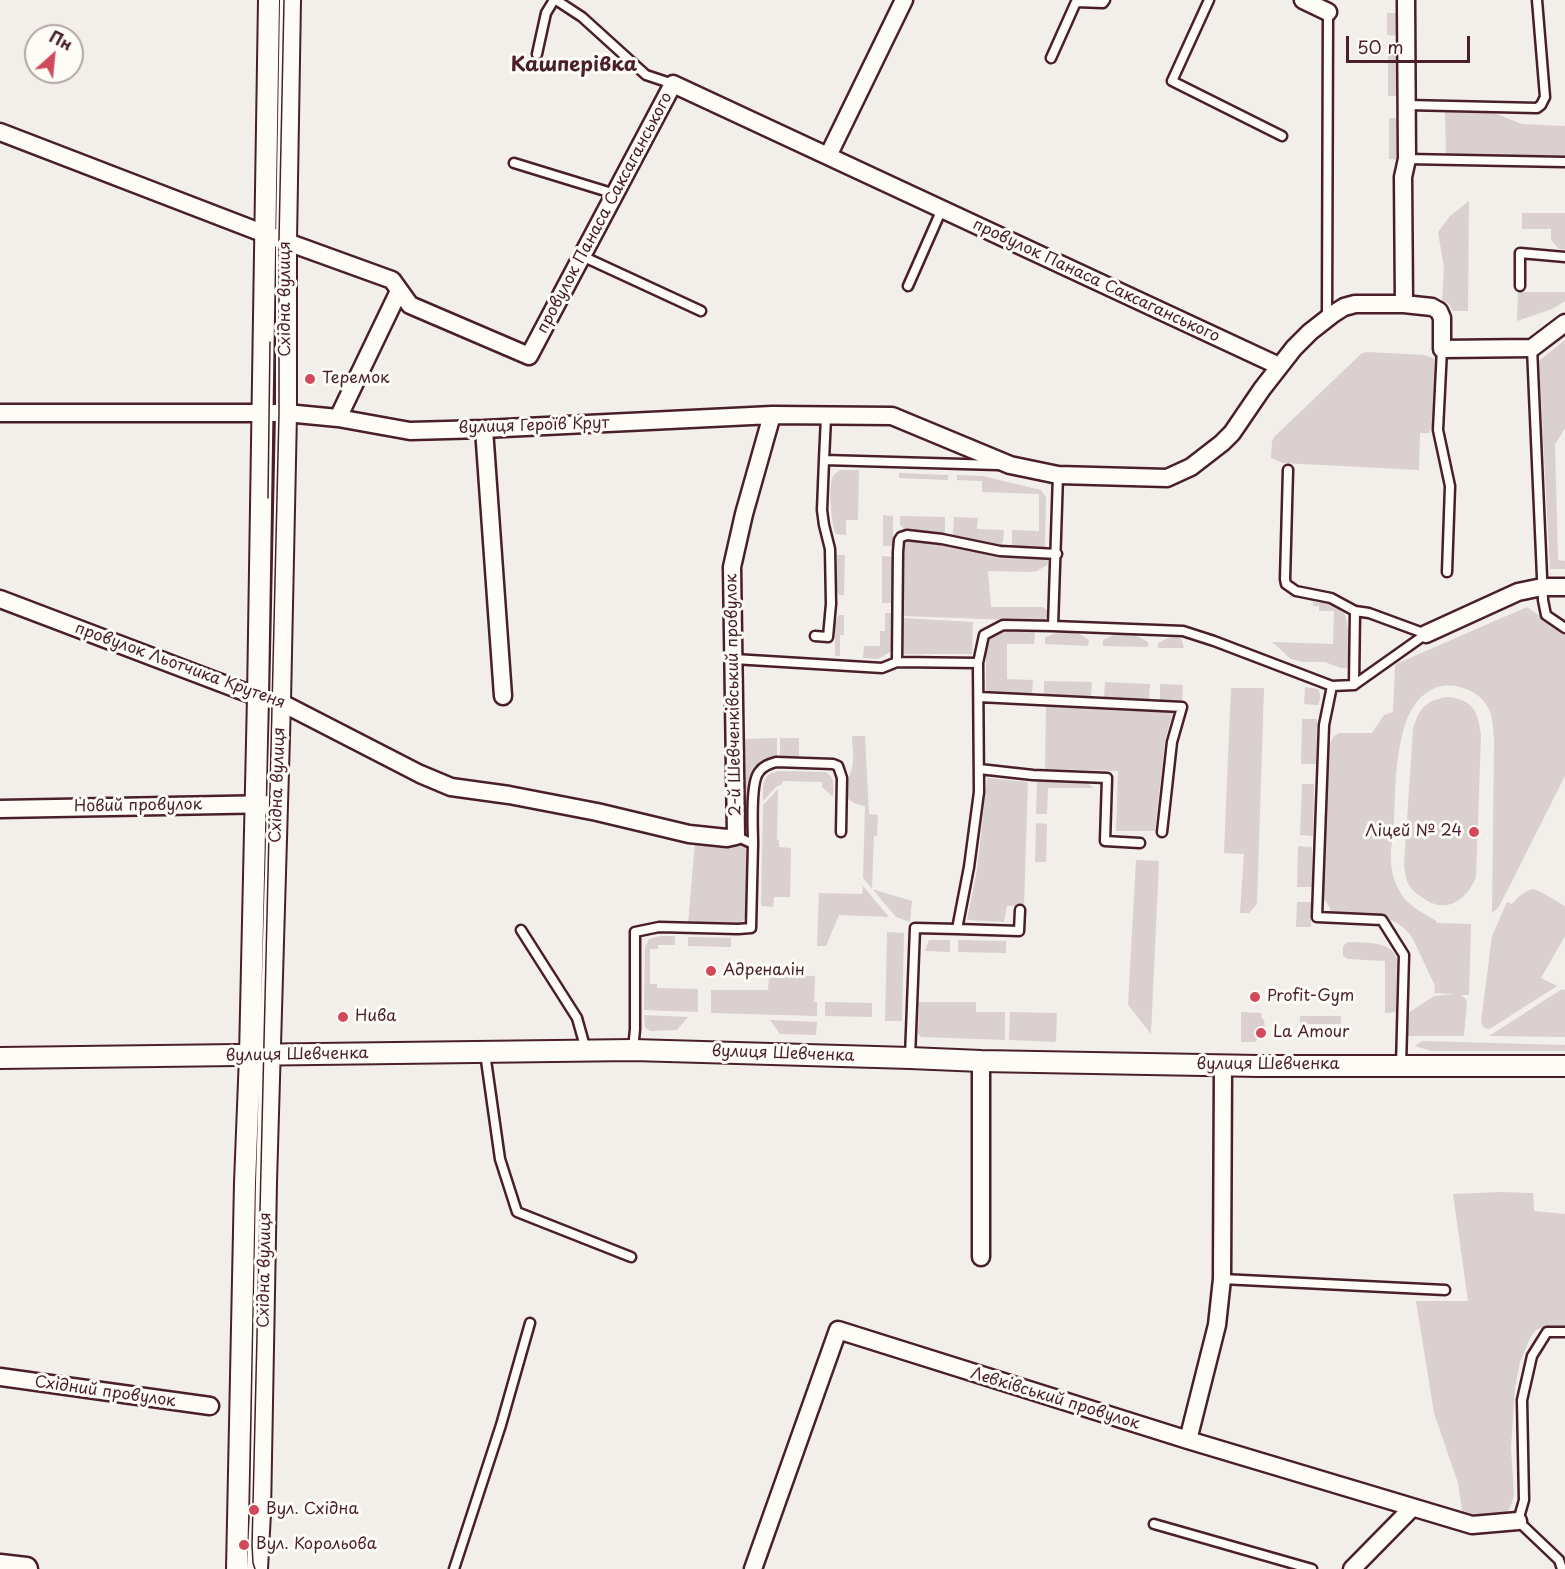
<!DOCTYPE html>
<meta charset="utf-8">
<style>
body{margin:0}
#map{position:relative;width:1565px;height:1569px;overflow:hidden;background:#f2efeb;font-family:"Playpen Sans",sans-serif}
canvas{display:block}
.north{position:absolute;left:24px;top:24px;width:60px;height:60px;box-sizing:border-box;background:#fdfcf7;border:2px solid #b5a4a5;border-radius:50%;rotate:27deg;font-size:16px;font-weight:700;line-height:24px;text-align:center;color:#4a1f2b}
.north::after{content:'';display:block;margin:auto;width:21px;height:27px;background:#d1495b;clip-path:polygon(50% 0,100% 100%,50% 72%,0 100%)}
.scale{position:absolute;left:1346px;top:36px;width:124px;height:27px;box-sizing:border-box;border:3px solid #4a1f2b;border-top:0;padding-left:8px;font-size:18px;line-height:21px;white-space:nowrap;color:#4a1f2b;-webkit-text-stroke:4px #fdfcf7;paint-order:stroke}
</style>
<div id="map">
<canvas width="1565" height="1569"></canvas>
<div class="north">Пн</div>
<div class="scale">50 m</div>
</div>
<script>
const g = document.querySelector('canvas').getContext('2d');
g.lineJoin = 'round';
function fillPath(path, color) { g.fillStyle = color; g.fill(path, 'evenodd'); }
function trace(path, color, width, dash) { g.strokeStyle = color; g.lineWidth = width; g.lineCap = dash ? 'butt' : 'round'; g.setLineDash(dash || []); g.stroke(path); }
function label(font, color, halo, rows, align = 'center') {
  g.font = font + ' "Playpen Sans",sans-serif'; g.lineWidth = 6; g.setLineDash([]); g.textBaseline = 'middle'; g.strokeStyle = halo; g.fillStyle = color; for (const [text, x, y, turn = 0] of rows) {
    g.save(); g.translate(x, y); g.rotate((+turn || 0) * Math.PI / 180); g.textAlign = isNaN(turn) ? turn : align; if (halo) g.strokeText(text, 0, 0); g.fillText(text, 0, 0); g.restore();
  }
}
fillPath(new Path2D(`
 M1387 13H1400V36L1387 35Z
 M1388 50H1401L1400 96H1388Z
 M1445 112H1485L1494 113 1522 124 1565 126V156H1446Z
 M1389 118H1399V160L1389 159Z
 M1469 201 1468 311H1453L1448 303 1442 302 1444 268 1438 232 1450 216Z
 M1522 213H1565V250L1559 249 1551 240V229H1522Z
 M1518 292H1565V301L1552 309 1517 321Z
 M1565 340V428L1555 445 1558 560 1565 561V569H1550L1539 363 1540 360Z
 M1367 352 1424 355 1436 359 1433 424 1429 433H1420L1419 470 1283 463 1271 458 1272 441 1274 437 1362 353Z
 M840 470H859L858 520H846V535L836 534C831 525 828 486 833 476 835 473 837 472 840 470Z
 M899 473 948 475V480L899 478Z
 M957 475 983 476 1041 490 1046 497 1045 549 1015 547 1012 544V530L1039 531V494L982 492V481L957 480Z
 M883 515 893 516V546H883Z
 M900 516 945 517V534L905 530 900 525Z
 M954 517 978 518 977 529 1004 530 1003 542 999 546 953 535Z
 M909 540 956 546 1005 557 1049 559 1047 565 1037 571 1030 572 988 571 991 607H1043L1047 610V617L1043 621H1038L903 616V545Z
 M837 555H845L844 595H839L836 588Z
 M882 556 893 557V603H882Z
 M1313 602 1332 604 1345 614 1350 639V664L1347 668H1341L1325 662H1303L1291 659 1272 642 1333 644 1334 611H1319V606H1313Z
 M1527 607 1565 634V776L1505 895 1498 908 1492 913 1494 740C1493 728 1493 714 1486 704 1477 690 1454 682 1438 687 1430 689 1421 696 1416 703 1407 715 1403 730 1400 745 1395 770 1395 797 1394 822 1393 836 1390 850 1391 863 1392 873 1394 881 1399 890 1406 905 1422 912 1436 921L1437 923 1471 924 1469 995H1461L1466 999 1467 1003 1464 1036H1408V1013L1434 996 1454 994 1434 993 1435 986 1413 939C1396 911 1360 914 1331 913L1330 908 1323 897 1328 746 1334 736 1339 733H1372L1384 715 1393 712 1395 667 1396 664Z
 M885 613H893L892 651 878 659 863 658 864 646H880V631H885Z
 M839 615H844V635H840V656H835V623Z
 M903 618 973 622 972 654H903Z
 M1016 631H1035L1034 644H1007V679L1033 680 1032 695 986 693V644L995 633Z
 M1059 632H1076L1089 640 1088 646 1045 644V637Z
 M1116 634H1133L1148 642V647L1103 646V640Z
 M1172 636 1181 638 1184 648H1158V643Z
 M1044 681 1092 682 1091 697 1044 695Z
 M1105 682 1150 684 1149 700 1104 698Z
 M1160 684 1183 685 1182 701 1160 700Z
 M1305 687 1318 689C1321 694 1321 699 1318 705L1304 704Z
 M1231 688H1264L1257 904 1249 913H1240L1244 854 1224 853Z
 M1448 697C1474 700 1478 712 1481 735L1476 877C1467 900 1446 915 1423 898 1419 895 1414 892 1411 888 1406 882 1405 873 1404 865L1413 729C1419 708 1426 700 1448 697Z
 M1046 706 1173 711 1165 741 1155 831H1116L1118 771 1045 769Z
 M1302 719H1317L1316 764H1301Z
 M852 736H865L869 814 878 815 877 836H874L872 889 912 901 910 922 896 917 863 878 865 806C831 799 852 781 853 761 854 753 852 744 852 736Z
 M777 738V757C741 758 750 802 749 828L747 830 741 831 738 739Z
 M780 738H799V757H780Z
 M779 771 825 772C836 777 833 787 833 797L822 787V782L783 781 782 784 776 787 763 801C763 786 761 774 779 771Z
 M987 778 1028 782 1024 906H1007L1004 922 967 920 977 870Z
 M1037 782H1085L1089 784 1093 788H1048L1047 814H1036Z
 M1302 784H1314L1313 836 1300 835Z
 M778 789 777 839 779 840V847L791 848 790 897H774L773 907 761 906 763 805Z
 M1036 823 1047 824 1046 862H1035Z
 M695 842 711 844 740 845 744 846 748 850 747 915 742 922 734 925 688 924Z
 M1298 846 1312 847V887H1297Z
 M1136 860 1159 861 1151 1034 1128 1005Z
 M863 886 889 917 839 915 826 946H817L819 893 862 894Z
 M1533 889 1539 891 1565 906V936L1541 978 1557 986 1496 1025 1489 1029 1484 1028 1481 1022 1492 936 1507 902 1512 904C1518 897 1524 891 1533 889Z
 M1297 902H1311V927H1296Z
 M887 932 904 933 902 1021H885Z
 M660 936H675V945H658V949H650V984H657V988L698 989V1012L644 1010 645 947 649 939Z
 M688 937 731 938V947L688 946Z
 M929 940H950V952L925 951Z
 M958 940 1006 941V953L958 952Z
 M1348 942C1364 943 1391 940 1397 959L1396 1012 1385 1013V961L1348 959 1343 956V946Z
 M769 975 815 976 814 1002H817V1016L711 1013V990H768Z
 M1562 989 1565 990V1037L1489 1036Z
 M825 1002 872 1003V1017L825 1016Z
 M919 1002H976V1012H1005V1040L921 1037 918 1033Z
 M1010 1012 1057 1013 1056 1040 1055 1042 1009 1040Z
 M1241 1012 1261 1013 1262 1019 1264 1020 1265 1028H1258V1038L1255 1042H1241Z
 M644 1015 688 1017 677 1030 650 1031 645 1027Z
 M1300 1016H1341V1024H1300Z
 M770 1020 817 1022 816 1035 780 1034Z
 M1422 1041 1565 1045V1051H1431L1415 1046Z
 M1500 1192 1533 1193 1534 1211 1565 1214V1327H1543L1536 1330 1531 1336 1520 1362 1515 1388 1511 1448 1514 1494 1512 1503 1507 1513 1497 1518 1462 1519V1510L1458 1483 1434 1413 1416 1301H1468L1453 1194Z`), '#d9d0cf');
const service = new Path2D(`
 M556 0 582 17 646 75 673 84
 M1209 0 1172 81 1282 136
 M537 54 546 13 554 0
 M1051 58 1076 2 1103 3 1105 0
 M1407 105 1537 108 1541 105 1545 97 1537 0
 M1407 159 1565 162
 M514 163 615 194
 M582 256 701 311
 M908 286 942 209
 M1520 286V253L1565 257
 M1327 318 1328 12
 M1532 348 1543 600 1546 615 1565 628
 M1442 349 1438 430 1450 486 1447 572
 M824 460 826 417
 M1288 470 1285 579 1286 584 1296 591 1331 598 1355 611 1369 613 1426 634
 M1053 626 1183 631 1214 641 1332 686 1354 685 1426 634
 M815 636 828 637 831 604 830 549 824 525 822 510 824 460 998 465
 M734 659 882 668 897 662 978 663
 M897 662 898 552 899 540 901 537 907 535 942 539 1000 551 1057 554
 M1354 685 1355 611
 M1332 686 1324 725 1317 917 1382 920 1404 955 1401 1066
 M979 697 1182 707 1172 742 1162 832
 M979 769 1033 775 1107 778 1105 841 1140 843
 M753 844C753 828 750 783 759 772 763 766 769 764 776 762L833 764 838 766 842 778 841 832
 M957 929 1019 931 1020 910
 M521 930 577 1018 586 1050
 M633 1050 635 1029V932L659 927 738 929 751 928 753 844 736 836
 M485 1053 500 1159 517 1212 631 1257
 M910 1057 915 928 957 929 969 867 979 792 978 663 984 635 1003 625 1053 626 1058 475
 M1222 1279 1445 1290
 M1154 1524 1312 1569
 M454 1569 501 1425 530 1323
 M1562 1569 1559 1560 1518 1521 1524 1500 1522 1400 1532 1356 1547 1332H1565`);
const minor = new Path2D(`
 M1303 0 1328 12
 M0 132 265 234 392 280 410 305 529 356 673 84 1279 366
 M828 156 904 0
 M1404 304 1403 177 1407 159 1406 0
 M0 413H286L338 418 410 431 484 429 772 415 892 416 1010 465 1058 475 1167 478 1191 467 1222 443 1232 433 1262 389 1294 348 1310 332 1333 314 1344 307 1355 304H1404L1432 307 1439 311 1442 318V349L1532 348 1565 323
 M338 418 399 291
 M484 429 503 696
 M0 599 258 697 280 702 420 774 451 787 509 795 597 812 689 834 727 838 736 836 732 567 744 514 772 415
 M1426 634 1518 592 1542 587H1565
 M0 809 277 804
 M981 1257V1061
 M0 1377 210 1406
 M1188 1440 1217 1325 1222 1279 1223 1065
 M753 1569 838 1330 1188 1440 1472 1525 1518 1521
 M1352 1569 1412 1508`);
const tertiary = new Path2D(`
 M0 1058 633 1050 910 1058 981 1061 1259 1066H1565
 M237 1569 245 1183 250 1056 258 697 269 0
 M257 1569 260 1513 266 1182 280 702 286 413V241L290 0`);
const secondary = new Path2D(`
 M0 1566 26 1569`);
trace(service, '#4a1f2b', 13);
trace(minor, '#4a1f2b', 21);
trace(tertiary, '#4a1f2b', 24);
trace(secondary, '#4a1f2b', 27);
trace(service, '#fdfcf7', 8);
trace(minor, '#fdfcf7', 16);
trace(tertiary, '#fdfcf7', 20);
trace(secondary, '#fdfcf7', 22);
trace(new Path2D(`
 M268 498 270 342
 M255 1569 253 1563 252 1545 279 413V239L284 0`), '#4a1f2b', 1.5);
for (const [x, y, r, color] of [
 [310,379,6,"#d1495b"],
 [1474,832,6,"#d1495b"],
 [711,971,6,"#d1495b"],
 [1255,997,6,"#d1495b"],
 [343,1017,6,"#d1495b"],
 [1261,1033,6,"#d1495b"],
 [254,1510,6,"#d1495b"],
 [244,1545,6,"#d1495b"]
]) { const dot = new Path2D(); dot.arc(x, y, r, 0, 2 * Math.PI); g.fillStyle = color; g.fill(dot); trace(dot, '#fdfcf7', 2); }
label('16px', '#4a1f2b', '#fdfcf7', [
 ["провулок Панаса Саксаганського",605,213,-62],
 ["провулок Панаса Саксаганського",1096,281,25],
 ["Східна вулиця",286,299,-90],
 ["вулиця Героїв Крут",534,426,-2],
 ["провулок Льотчика Крутеня",180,666,20],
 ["2-й Шевченківський провулок",734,695,-91],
 ["Східна вулиця",278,785,-88],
 ["Новий провулок",138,806,-1],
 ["вулиця Шевченка",783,1054,2],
 ["вулиця Шевченка",297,1055,-1],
 ["вулиця Шевченка",1268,1065],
 ["Східна вулиця",265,1270,-89],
 ["Східний провулок",105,1392,8],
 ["Левківський провулок",1055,1399,17]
]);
label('16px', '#4a1f2b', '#fdfcf7', [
 ["Теремок",322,379],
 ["Ліцей № 24",1462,832,"right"],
 ["Адреналін",723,971],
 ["Profit-Gym",1267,997],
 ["Нива",355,1017],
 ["La Amour",1273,1033],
 ["Вул. Східна",266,1510],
 ["Вул. Корольова",256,1545]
], 'left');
label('bold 20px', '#4a1f2b', '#fdfcf7', [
 ["Кашперівка",574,65]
]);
</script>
